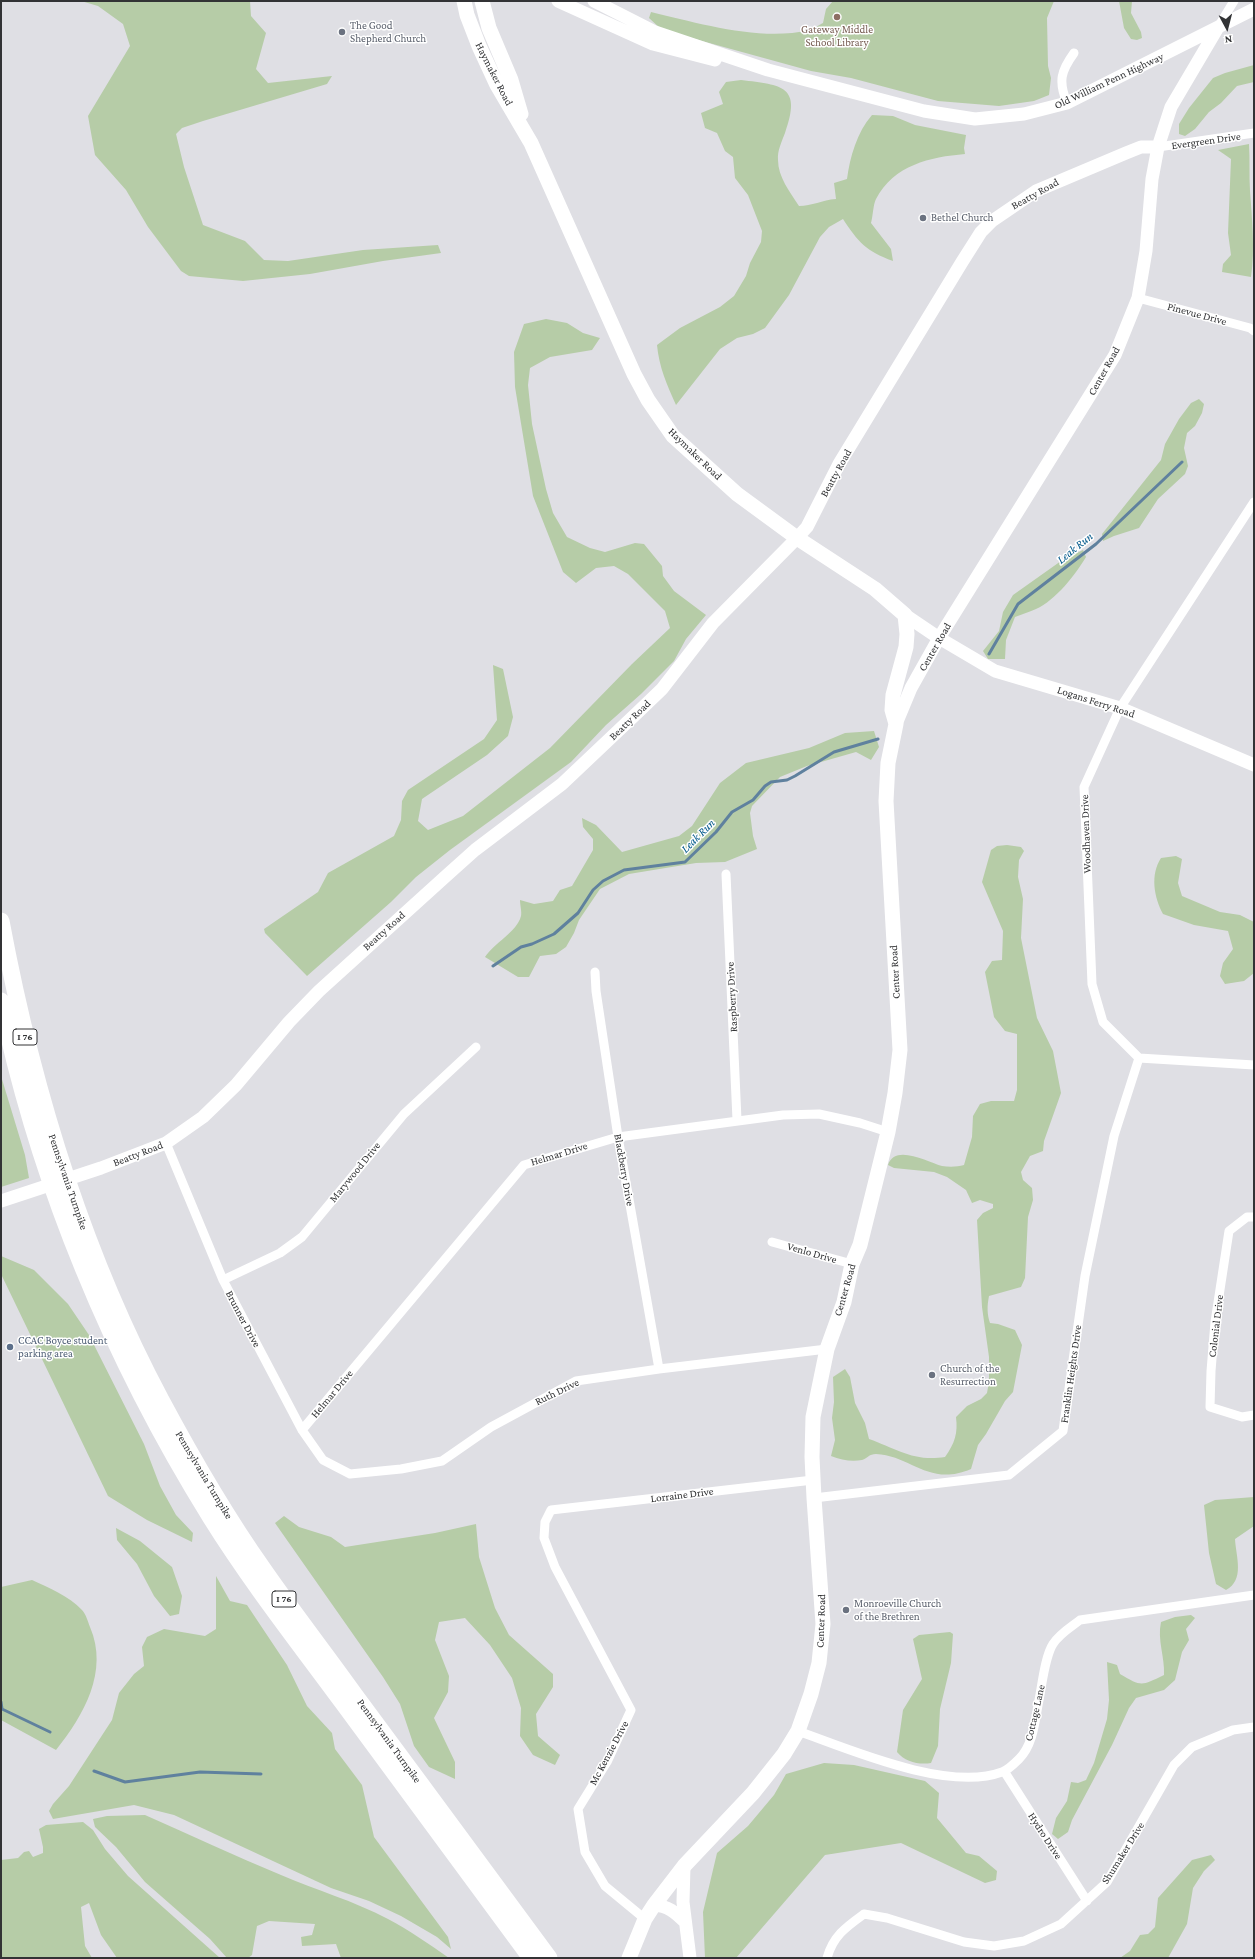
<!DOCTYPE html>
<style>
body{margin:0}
#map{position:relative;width:1255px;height:1959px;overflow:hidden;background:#dfdfe4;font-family:"Crimson Pro",serif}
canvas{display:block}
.frame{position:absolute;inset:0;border:2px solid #323335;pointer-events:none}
.north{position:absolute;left:1207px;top:8px;width:40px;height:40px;-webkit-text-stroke:3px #fff;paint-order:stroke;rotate:173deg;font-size:11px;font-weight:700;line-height:16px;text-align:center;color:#323335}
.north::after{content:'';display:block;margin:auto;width:14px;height:18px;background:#323335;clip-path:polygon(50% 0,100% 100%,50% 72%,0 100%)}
</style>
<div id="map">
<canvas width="1255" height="1959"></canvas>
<div class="frame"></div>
<div class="north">N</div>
</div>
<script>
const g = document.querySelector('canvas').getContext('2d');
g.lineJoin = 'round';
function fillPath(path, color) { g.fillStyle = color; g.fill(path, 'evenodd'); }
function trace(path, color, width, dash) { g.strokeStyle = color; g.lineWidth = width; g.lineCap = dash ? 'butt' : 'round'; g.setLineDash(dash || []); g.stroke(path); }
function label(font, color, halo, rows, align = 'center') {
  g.font = font + ' "Crimson Pro",serif'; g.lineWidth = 3; g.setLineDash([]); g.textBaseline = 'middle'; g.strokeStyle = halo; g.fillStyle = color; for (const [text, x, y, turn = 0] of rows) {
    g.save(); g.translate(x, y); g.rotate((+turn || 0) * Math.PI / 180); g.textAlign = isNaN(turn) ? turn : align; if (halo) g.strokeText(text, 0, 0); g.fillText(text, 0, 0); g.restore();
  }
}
fillPath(new Path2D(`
 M81 1H250L251 16 266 33 256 69 268 83 332 76 327 84 203 121 182 128 176 134 184 167 203 225 245 241 264 260 288 261 363 250 438 245 441 253 383 261 310 274 243 281 189 276 181 271 148 227 126 190 95 155 88 116 130 46 123 24 98 6Z
 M833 1H1054L1047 18 1048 66 1051 78 1049 95 1034 101 999 106 938 101 851 78 811 71 662 30 649 18 651 12C698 23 761 42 809 30 814 29 819 25 823 23L826 9Z
 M1119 1H1132L1131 13 1141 32 1142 38 1137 40 1131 39 1124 28Z
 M1254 65V82L1237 86 1221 103 1209 112 1195 129 1185 136 1179 134V124L1189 108 1213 78 1225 73Z
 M741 80C783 85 802 86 785 133 782 141 777 151 778 160 778 177 790 192 799 206 812 206 822 200 836 199L834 183 847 179C850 157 857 132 872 115L893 116 915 125 966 135 964 148 965 154C930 157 894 165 876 199 873 205 873 216 871 223L891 249 893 261C866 251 858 242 843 219L829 227 820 237 789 295 765 328 753 334 737 338 720 349 676 405C667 385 659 367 657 345L680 328 720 307 734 296 746 276 750 263 761 242 762 231 748 195 735 178 733 157 725 151 717 133 705 128 701 113 723 104 719 92 726 82Z
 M1249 144C1250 160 1249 175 1250 191 1252 219 1255 249 1251 277L1222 272 1223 264 1231 255 1228 233 1231 159 1218 150Z
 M546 319 567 323 583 333 600 338 592 350 550 357 530 368 528 385 532 424 546 489 553 513 567 537 590 548 605 552 635 543 644 544 662 566 663 576 674 591 706 615 686 639 674 661 641 694 606 725 571 762 450 850 416 877 391 902 307 976 265 933 264 929 318 892 328 873 394 836 401 820 402 801 408 790 484 739 497 720 493 665 503 669 513 717 508 736 487 755 422 799 418 821 428 830 463 816 550 748 632 664 670 628 665 611 628 574 614 566 596 568 576 583 563 572 533 496 515 387 514 352 524 324Z
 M1199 399 1204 404 1202 413 1195 426 1187 433 1184 448 1188 466 1185 474 1158 499 1139 528 1114 536 1103 541 1102 534 1161 460 1165 444 1179 419 1191 403Z
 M1083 550 1086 557C1075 575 1056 600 1036 609 1030 612 1022 614 1015 617L1006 640 1005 659H988L983 651 999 631 1003 612 1013 595 1061 561Z
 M874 731 879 747 871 760 856 752 807 766 780 777 752 806 750 813 753 836 757 849 725 862 696 863 629 874 600 889 579 920 574 933 566 947 556 954 540 956 529 977H518L485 957C494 943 517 932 521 916 522 912 520 905 520 900L534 904 553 901 560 890 572 886 593 850V839L583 827 582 818 596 825 622 852 679 836 692 826 720 783 746 763 809 748 845 733Z
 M1007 845 1021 847 1024 851 1019 860 1018 877 1023 899 1021 938 1037 1018 1053 1051 1061 1093 1044 1141 1043 1151 1030 1156 1021 1172 1023 1180 1032 1188 1033 1200 1028 1217 1025 1278 1021 1287 989 1296C987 1306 987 1314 990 1323L998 1324 1015 1330 1022 1345 1013 1392 1005 1401 986 1434 978 1445 971 1469C929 1487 912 1456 876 1454 869 1454 868 1458 862 1460 852 1462 841 1460 831 1456L835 1440 832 1418 834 1402 833 1377 845 1369 850 1377 855 1403 865 1423 869 1439C897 1449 914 1462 945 1457 955 1443 958 1433 956 1417L967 1406 981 1399 987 1393 989 1382V1357L982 1307 977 1220 983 1213 993 1208V1204L980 1200 972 1203 966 1190 947 1177 934 1172 894 1168 888 1165C895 1143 929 1163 942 1166 949 1167 957 1167 964 1165L972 1137 973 1116 980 1104 991 1101H1014L1017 1090V1034L1005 1031 994 1017 985 972 992 961 1002 960 1003 931 982 882 991 850 997 846Z
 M1176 856 1182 859 1178 883 1182 896 1220 912 1240 915 1254 922V973L1244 981 1225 984 1220 976 1223 963 1233 949 1228 931 1194 925 1163 914C1154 897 1150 875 1161 858Z
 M1 1076 25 1155 29 1178 1 1187Z
 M1 1256 34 1270 68 1304 89 1335 144 1444 160 1486 176 1515 193 1533 192 1542 147 1520 108 1496 1 1274Z
 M1254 1497V1526L1235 1539C1236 1557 1245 1580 1226 1590L1216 1584 1209 1553 1204 1505 1215 1500Z
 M284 1516 299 1527 331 1537 345 1547 435 1533 476 1524 479 1557 495 1608 509 1635 553 1674V1687L536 1714 538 1736 560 1755 555 1765 533 1755 520 1736 521 1708 512 1678 490 1645 465 1618 439 1622 435 1640 449 1676 448 1692 434 1718 455 1762V1779L429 1767 414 1746 400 1704 383 1677 275 1523Z
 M116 1528 140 1541 172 1567 182 1596 179 1614 170 1616 154 1596 137 1564 117 1540Z
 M216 1576 230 1601 247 1605 287 1665 307 1706 332 1733 335 1749 362 1785 374 1837 448 1937 451 1949 437 1937 401 1916 369 1901 331 1888 174 1815 134 1805 53 1819 49 1811 53 1804 69 1786 112 1720 119 1693 134 1674 144 1666 142 1647 147 1637 164 1629 205 1636 216 1629Z
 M32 1580C49 1588 69 1596 82 1610 86 1614 88 1622 90 1627 109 1671 84 1715 56 1750L1 1720V1587Z
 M1191 1615 1195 1618 1186 1629 1189 1640 1182 1652 1175 1680 1164 1690 1136 1698 1129 1708 1112 1745 1072 1820 1068 1832 1058 1839 1052 1834 1056 1818 1067 1801 1071 1782 1078 1783 1086 1780 1094 1763 1107 1719 1109 1700 1107 1662 1117 1665 1120 1674C1142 1687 1141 1686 1164 1675 1165 1657 1157 1640 1161 1622L1175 1617Z
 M950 1632 953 1634 951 1663 940 1709 938 1746 931 1763C919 1765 905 1762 897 1752L903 1710 922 1679 913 1639 919 1635Z
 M824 1763 854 1765 925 1781 939 1793 937 1818 966 1853 979 1856 997 1871 996 1880 985 1883 901 1843 825 1855 736 1958H705L703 1912 717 1853 748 1826 774 1795 786 1774Z
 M145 1815C191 1835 235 1856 281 1875 316 1890 354 1901 388 1919 409 1930 429 1944 449 1958H341L336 1944 302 1946 301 1937 312 1935 315 1924 269 1921 257 1926 252 1955 248 1958H227L210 1939 145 1882 116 1847 95 1827 93 1819 107 1816Z
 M83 1822 93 1830 105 1849 128 1876 220 1958H117L101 1935 89 1903 81 1907 85 1946 92 1958H1V1860L18 1858 24 1852 29 1851 33 1857 43 1853V1847L39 1829 46 1825Z
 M1211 1855 1215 1860 1204 1871 1193 1888 1187 1924 1168 1958H1120L1130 1951 1140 1935 1148 1934 1155 1927 1158 1898 1192 1860Z`), '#b6cca7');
trace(new Path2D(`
 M989 654 1018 604 1096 544 1182 462
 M493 966 521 947 532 944 554 934 578 913 593 890 603 881 624 870 685 862 716 832 732 812 753 800 765 786 771 782 787 780 795 776 834 752 878 739
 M1 1702 2 1709 50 1732
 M94 1771 125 1782 200 1772 261 1774`), '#5f819e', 3);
trace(new Path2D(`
 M1218 27 1234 1
 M1067 103C1058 81 1061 71 1074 53
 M1158 147 1254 133
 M1138 298 1250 328 1254 331
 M1254 502 1120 708 1084 787 1092 984 1103 1022 1139 1058 1254 1065
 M726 874 737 1120
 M595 972 596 991 618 1137 659 1369
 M166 1143 223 1280 302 1430 323 1460 350 1474 401 1469 442 1461 491 1427 576 1381 659 1369 827 1349
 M1254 1217H1247L1229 1231 1215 1322 1211 1371 1210 1407 1242 1417 1254 1415
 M772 1242 852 1264
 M223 1280 280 1253 302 1237 404 1114 476 1047
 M302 1430 524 1165 618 1137 783 1115 819 1114 860 1123 888 1132
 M814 1498 1009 1475 1063 1431 1085 1276 1114 1136 1139 1058
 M798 1731C851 1750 948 1792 1002 1772 1008 1770 1015 1763 1019 1759 1034 1744 1035 1719 1039 1700 1042 1685 1045 1656 1053 1644 1059 1634 1071 1627 1080 1620L1254 1595
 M1004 1771 1087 1901
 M645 1919 605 1886 585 1852 578 1809 607 1762 631 1710 555 1567 544 1538 545 1522 551 1510 813 1480
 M827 1958C833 1936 846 1927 864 1914L887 1918 964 1942 994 1946 1024 1941 1061 1924 1107 1882 1174 1765 1192 1747 1233 1730 1254 1727`), '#fff', 9);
trace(new Path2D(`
 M558 1 653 44 715 60
 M594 1 655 32 768 70 924 111 975 119 1024 114 1067 103 1254 9
 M905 615 939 638 995 671 1120 708 1254 765
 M896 724 911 688 939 638 1115 355 1138 298 1146 251 1152 179 1158 147 1171 107 1217 29
 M1 1201 101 1168 166 1143 203 1117 236 1085 289 1022 319 991 446 876 475 850 562 784 637 713 662 689 713 623 797 538 807 527 839 464 962 262 981 232 992 221 1036 191 1126 153 1141 147H1158
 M684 1866 683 1902 690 1958
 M654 1905C668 1906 675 1912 685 1922`), '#fff', 13);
trace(new Path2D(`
 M464 1 467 15 479 46 497 85 531 143 634 374 648 400 673 436 737 494 797 538 875 589 905 615 907 634 906 647 893 695 892 710 896 724 888 763 886 801 900 1050 895 1093 888 1132 860 1245 852 1264 844 1302 827 1349 813 1417 812 1457 814 1498 823 1624 819 1663 811 1694 798 1731 784 1754 753 1793 684 1866 654 1905 645 1919 629 1958
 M482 1 489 28 511 80 521 114`), '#fff', 15);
trace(new Path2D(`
 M1 921C32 1087 81 1250 161 1400 192 1458 225 1515 263 1569 292 1611 324 1652 354 1694 419 1782 485 1870 549 1958
 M1 1001C39 1183 112 1359 211 1518 251 1582 298 1642 343 1703 405 1788 468 1873 531 1958`), '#fff', 17);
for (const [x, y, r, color] of [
 [837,17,4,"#8d6e63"],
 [342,32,4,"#6b7280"],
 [923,218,4,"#6b7280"],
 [10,1347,4,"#5c6f8a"],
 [932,1375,4,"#6b7280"],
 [846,1610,4,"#6b7280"]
]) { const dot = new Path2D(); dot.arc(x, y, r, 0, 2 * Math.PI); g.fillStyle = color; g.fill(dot); trace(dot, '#fff', 1.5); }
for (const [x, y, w] of [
 [25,1037,24],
 [284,1599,24]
]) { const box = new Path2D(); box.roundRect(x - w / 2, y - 8, w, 16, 3); g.fillStyle = '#fff'; g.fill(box); trace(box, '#323335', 1); }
label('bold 10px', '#323335', null, [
 ["I 76",25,1037],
 ["I 76",284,1599]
]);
label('11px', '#5b616d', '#fff', [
 ["The Good",350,26],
 ["Shepherd Church",350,39],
 ["Bethel Church",931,218],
 ["Church of the",940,1369],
 ["Resurrection",940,1382],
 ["Monroeville Church",854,1604],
 ["of the Brethren",854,1617]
], 'left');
label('11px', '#785e54', '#fff', [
 ["Gateway Middle",837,30],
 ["School Library",837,43]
]);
label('11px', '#323335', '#fff', [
 ["Haymaker Road",494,74,63],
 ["Old William Penn Highway",1109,81,-25],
 ["Evergreen Drive",1206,141,-8],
 ["Beatty Road",1035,194,-29],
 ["Pinevue Drive",1197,314,15],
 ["Center Road",1104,371,-61],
 ["Haymaker Road",695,454,44],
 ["Beatty Road",836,473,-61],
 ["Center Road",935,647,-60],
 ["Logans Ferry Road",1096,702,18],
 ["Beatty Road",630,720,-44],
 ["Woodhaven Drive",1086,834,-92],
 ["Beatty Road",384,931,-42],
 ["Center Road",895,972,-93],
 ["Raspberry Drive",732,997,-93],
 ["Beatty Road",138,1154,-21],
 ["Helmar Drive",559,1154,-17],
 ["Blackberry Drive",624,1170,80],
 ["Marywood Drive",355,1172,-51],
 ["Pennsylvania Turnpike",68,1182,71],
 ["Venlo Drive",812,1253,16],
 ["Center Road",845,1290,-74],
 ["Brunner Drive",243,1319,62],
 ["Colonial Drive",1216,1326,-83],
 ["Franklin Heights Drive",1071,1374,-82],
 ["Ruth Drive",557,1392,-26],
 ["Helmar Drive",332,1394,-50],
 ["Pennsylvania Turnpike",204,1475,59],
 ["Lorraine Drive",682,1495,-7],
 ["Center Road",821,1621,-88],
 ["Cottage Lane",1035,1713,-77],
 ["Pennsylvania Turnpike",389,1741,54],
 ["Mc Kenzie Drive",609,1753,-62],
 ["Hydro Drive",1045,1836,57],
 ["Shumaker Drive",1123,1853,-58]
]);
label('11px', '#4e5e75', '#fff', [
 ["CCAC Boyce student",18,1341],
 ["parking area",18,1354]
], 'left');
label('italic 12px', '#01588a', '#fff', [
 ["Leak Run",1075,548,-39],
 ["Leak Run",698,836,-45]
]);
</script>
